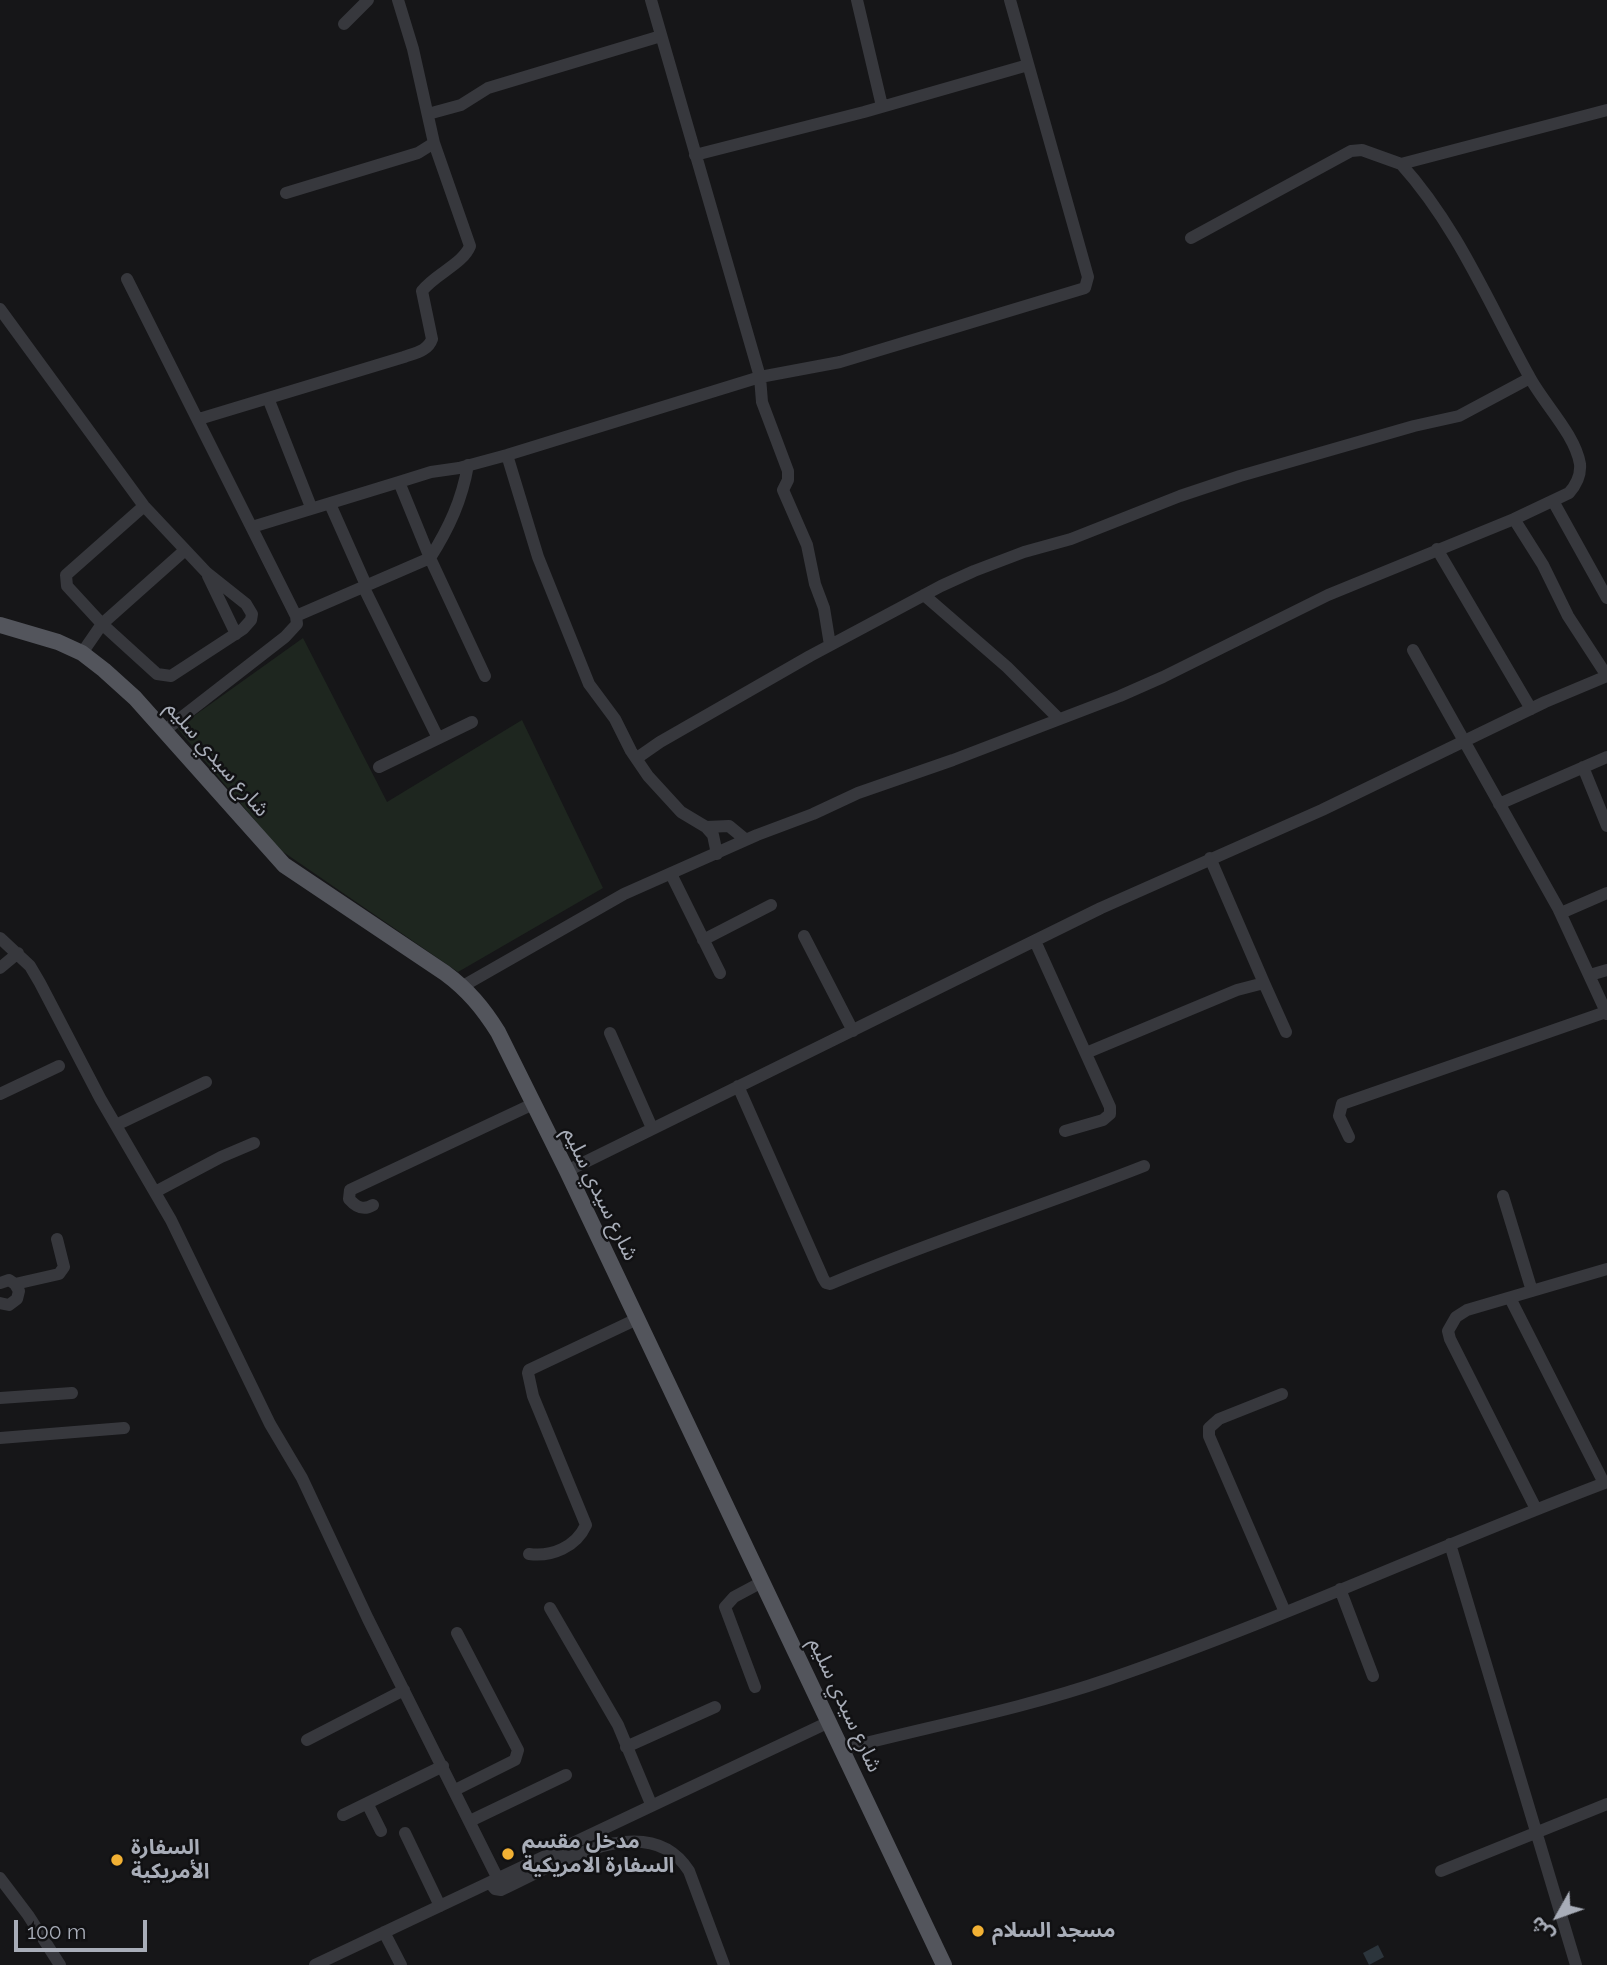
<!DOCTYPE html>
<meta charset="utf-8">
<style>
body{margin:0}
#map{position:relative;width:1607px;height:1965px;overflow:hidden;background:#161618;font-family:Raleway,"Noto Sans Arabic",sans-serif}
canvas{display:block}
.north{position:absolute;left:1523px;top:1881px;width:70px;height:70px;-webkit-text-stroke:5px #111113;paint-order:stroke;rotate:230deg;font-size:19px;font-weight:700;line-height:28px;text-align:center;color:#a8adb8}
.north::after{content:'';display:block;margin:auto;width:24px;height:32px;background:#a8adb8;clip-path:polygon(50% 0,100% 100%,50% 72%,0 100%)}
.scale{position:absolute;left:14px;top:1920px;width:133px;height:32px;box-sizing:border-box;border:4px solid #a8adb8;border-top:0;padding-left:9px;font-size:21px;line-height:24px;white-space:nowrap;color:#a8adb8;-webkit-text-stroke:5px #111113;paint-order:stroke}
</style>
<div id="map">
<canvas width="1607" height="1965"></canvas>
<div class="north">ش</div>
<div class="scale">100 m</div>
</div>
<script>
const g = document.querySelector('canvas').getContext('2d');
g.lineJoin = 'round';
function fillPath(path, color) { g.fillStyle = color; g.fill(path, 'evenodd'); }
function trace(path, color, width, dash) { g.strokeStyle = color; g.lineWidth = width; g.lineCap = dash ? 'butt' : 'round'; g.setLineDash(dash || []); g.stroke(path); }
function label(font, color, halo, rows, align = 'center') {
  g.font = font + ' Raleway,"Noto Sans Arabic",sans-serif'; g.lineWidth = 5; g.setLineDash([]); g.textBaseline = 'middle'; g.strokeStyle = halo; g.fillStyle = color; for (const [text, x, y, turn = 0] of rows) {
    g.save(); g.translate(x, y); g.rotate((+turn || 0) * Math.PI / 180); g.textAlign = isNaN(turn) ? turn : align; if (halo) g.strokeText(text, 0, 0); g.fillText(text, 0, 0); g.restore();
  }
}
fillPath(new Path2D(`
 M303 638 387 802 522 720 603 888 458 972 279 849 177 728Z`), '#1e261f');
fillPath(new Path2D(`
 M1378 1945 1384 1957 1369 1965 1363 1953Z`), '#2c353c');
trace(new Path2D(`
 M651 0 760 377 840 362 1085 288 1088 277 1010 0
 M857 0 882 106
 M344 24 368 0
 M428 114 461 105 488 88 661 36
 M695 155 864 112 1028 65
 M286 193 418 153 434 143 413 49 398 0
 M1191 238 1351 151 1362 150 1401 164
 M127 279 296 616 297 624 285 637 164 731
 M0 309 144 506 207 573 246 604 252 614 251 620 243 629 171 676 157 674 102 624 67 586 66 575 144 506
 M268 398 311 507
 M199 419 404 357C415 353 428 351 432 339L422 291C435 274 463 264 470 246L434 143
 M507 455 538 557 589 684 615 719 631 751 648 776 681 812 706 827 713 835 717 854
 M468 465C462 500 449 528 430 558L485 676
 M399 482 431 472 459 468 507 455 760 377 762 402 788 471V480L783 490 807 545 815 584 824 608 830 645
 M1553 501 1607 598
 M330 504 366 585
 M252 527 399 482 430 558 296 616
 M1437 549 1531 709
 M208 576 236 634
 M363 586 438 738
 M924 595 1007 667 1059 719
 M1413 650 1558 908 1607 1014
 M82 653 102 624 184 551
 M637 758 660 742 810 656 941 586 974 571 1024 552 1071 539 1180 496 1240 476 1414 426 1459 416 1530 378
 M379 767 472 722
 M1583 767 1607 826
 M1499 804 1607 757
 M706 827 729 826 746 840
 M1210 858 1264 983
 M671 874 720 973
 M1561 913 1607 893
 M804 936 853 1031
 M0 938 30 966 40 983 100 1098 171 1220 270 1424 302 1478 368 1619 498 1879
 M703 940 771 905
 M1035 941 1110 1107V1114L1103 1120 1065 1131
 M0 968 18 953
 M1590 975 1607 970
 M463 986 624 894 757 835 813 814 858 793 953 760 1120 696 1163 677 1328 595 1514 519 1569 493C1576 485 1581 475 1580 464 1575 434 1543 403 1529 376 1489 304 1457 226 1401 164L1607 110
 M610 1033 652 1128
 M1086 1053 1237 990 1264 983 1286 1032
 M738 1086 823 1278 826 1283 830 1284C933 1240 1040 1207 1144 1166
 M0 1094 59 1066
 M116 1125 206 1082
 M1349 1137 1339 1116 1342 1104 1606 1012
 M567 1171 1101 908 1322 810 1545 702 1607 676 1568 616 1543 565 1514 519
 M155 1192 221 1157 254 1143
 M1503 1196 1532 1291
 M373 1205C363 1211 356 1207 349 1199L350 1190 533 1104
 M0 1283 9 1280 15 1284 59 1274 64 1267 57 1239
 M1510 1298 1604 1483
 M0 1303 9 1305 17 1299 19 1291 15 1284
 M1282 1394 1219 1419 1209 1428V1436L1285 1612
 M0 1398 72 1393
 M0 1438 124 1428
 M1536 1509 1450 1339 1448 1331 1456 1317 1467 1310 1607 1269
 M1450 1544 1576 1965
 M529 1554C552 1557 576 1547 586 1525L533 1396 528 1373 529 1370 637 1319
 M1340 1589 1373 1676
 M550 1608 618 1725 651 1804
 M755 1687 725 1607 734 1597 762 1582
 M307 1740 404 1690
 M626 1747 715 1707
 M842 1749C931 1726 1022 1709 1109 1679 1278 1621 1440 1545 1607 1482
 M455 1790 515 1760 518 1750 457 1633
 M367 1803 381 1831
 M343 1815 443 1766
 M470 1821 566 1775
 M405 1833 440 1906
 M1441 1871 1607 1804
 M0 1878 28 1915 60 1965
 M490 1883 495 1889 501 1890C552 1867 647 1805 689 1871L724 1965
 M384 1932 401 1965
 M315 1965 829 1722`), '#37383d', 12);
trace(new Path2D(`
 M0 625 58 642 82 653 104 670 135 698 284 865 445 973C468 990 483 1008 498 1032L567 1171 944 1965`), '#53555c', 16);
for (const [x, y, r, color] of [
 [508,1854,7,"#f2b134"],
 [117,1860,7,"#f2b134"],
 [978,1931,7,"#f2b134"]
]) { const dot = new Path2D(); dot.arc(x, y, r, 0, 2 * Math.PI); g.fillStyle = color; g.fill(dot); trace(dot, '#111113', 2.5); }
label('21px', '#a8adb8', '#111113', [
 ["شارع سيدي سليم",217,759,49],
 ["شارع سيدي سليم",600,1194,64],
 ["شارع سيدي سليم",845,1705,65]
]);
label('bold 21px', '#a8adb8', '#111113', [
 ["مدخل مقسم",522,1842],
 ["السفارة الامريكية",522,1866],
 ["السفارة",131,1848],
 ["الأمريكية",131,1872],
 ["مسجد السلام",992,1931]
], 'left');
</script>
